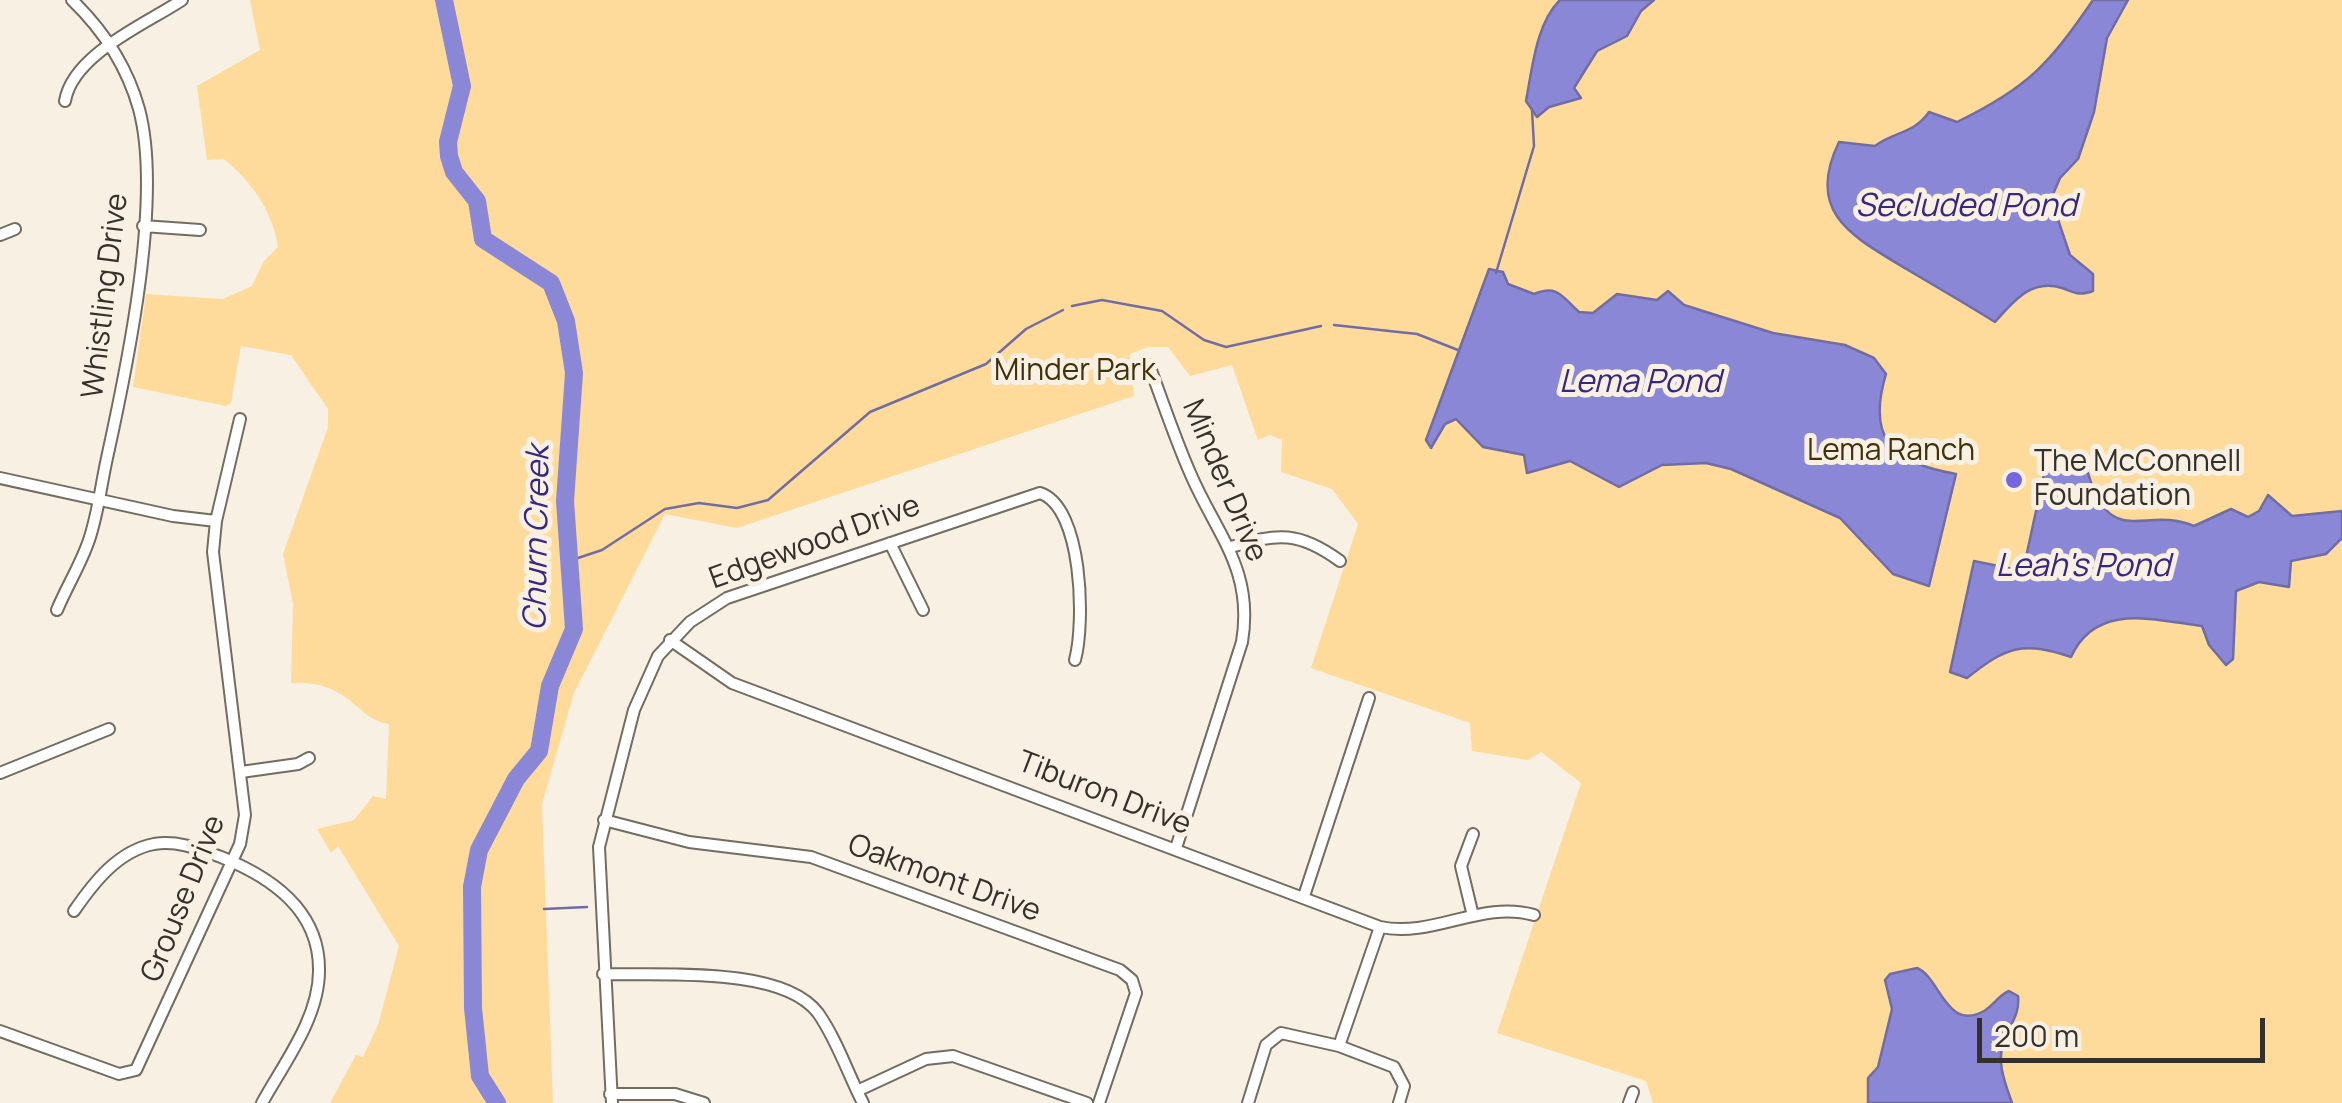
<!DOCTYPE html>
<style>
body{margin:0}
#map{position:relative;width:2342px;height:1103px;overflow:hidden;background:#f7f0e3;font-family:Manrope,sans-serif}
canvas{display:block}
.scale{position:absolute;left:1977px;top:1018px;width:288px;height:45px;box-sizing:border-box;border:5px solid #34312c;border-top:0;padding-left:12px;font-size:30px;line-height:35px;white-space:nowrap;color:#34312c;-webkit-text-stroke:8px #f7f0e3;paint-order:stroke}
</style>
<div id="map">
<canvas width="2342" height="1103"></canvas>
<div class="scale">200 m</div>
</div>
<script>
const g = document.querySelector('canvas').getContext('2d');
g.lineJoin = 'round';
function fillPath(path, color) { g.fillStyle = color; g.fill(path, 'evenodd'); }
function trace(path, color, width, dash) { g.strokeStyle = color; g.lineWidth = width; g.lineCap = dash ? 'butt' : 'round'; g.setLineDash(dash || []); g.stroke(path); }
function label(font, color, halo, rows, align = 'center') {
  g.font = font + ' Manrope,sans-serif'; g.lineWidth = 10; g.setLineDash([]); g.textBaseline = 'middle'; g.strokeStyle = halo; g.fillStyle = color; for (const [text, x, y, turn = 0] of rows) {
    g.save(); g.translate(x, y); g.rotate((+turn || 0) * Math.PI / 180); g.textAlign = isNaN(turn) ? turn : align; if (halo) g.strokeText(text, 0, 0); g.fillText(text, 0, 0); g.restore();
  }
}
fillPath(new Path2D(`
 M250 0H2342V1103H1653L1646 1081 1497 1033 1581 783 1541 752 1528 760 1472 751 1470 723 1311 668 1358 524 1332 489 1281 472 1282 440 1270 435 1258 440 1232 365 1190 376 1168 347H1147L1130 354 1134 396 737 528 665 514 574 693 542 804 553 1103H330L356 1055 363 1057 378 1025 399 946 338 846 331 853 317 829 354 820 373 796 386 799 389 724C354 719 352 680 291 683L293 604 283 554 328 427V409L291 355 241 346 231 403 226 406 133 387 146 294 223 299 252 286 264 261 278 247C273 212 252 182 224 159L207 160 197 86 260 50Z`), '#fedb9a');
const water = new Path2D(`
 M1560 0H1654L1641 11 1627 36 1597 51 1574 88 1581 98 1549 107 1537 117 1526 101C1532 70 1536 23 1560 0Z
 M2093 0H2128L2107 38 2094 112 2078 159 2060 178 2051 199 2070 255 2093 274V291C2078 296 2076 293 2062 288 2031 278 2013 302 1995 322 1966 304 1937 287 1908 270 1854 237 1804 214 1839 142L1875 146C1893 132 1914 134 1929 112L1957 122C2029 87 2049 64 2093 0Z
 M1489 269 1503 272 1508 284 1534 294C1558 284 1562 297 1579 312L1593 313 1617 294 1657 300 1668 291 1684 305 1773 333 1845 345 1874 358 1886 374C1866 440 1893 463 1956 474L1929 586 1893 574 1840 518 1731 469 1706 463 1662 465 1619 487 1570 461 1527 473 1524 455 1483 447 1456 419 1445 424 1431 448 1426 440Z
 M2046 465 2088 473C2111 551 2144 505 2194 526L2231 509 2248 517 2259 511 2268 495 2292 516 2342 511V538L2326 554 2291 561 2289 587 2259 582 2236 591 2233 659 2226 665 2209 645 2202 626C2153 620 2096 602 2071 657 2023 641 2007 646 1967 678L1950 672 1974 561 2023 571Z
 M1917 968C1940 977 1946 1032 1984 1011 1994 1005 1999 995 2009 991L2018 996C2020 1015 2010 1024 2004 1040 1996 1062 2005 1083 2012 1103H1868V1078L1878 1067 1892 1009 1885 980 1890 974Z`);
fillPath(water, '#8b87d7');
trace(water, '#716da4', 2.5);
trace(new Path2D(`
 M1496 273 1534 146 1532 110
 M1072 306 1102 300 1162 311 1204 340 1226 347 1321 326
 M1334 325 1417 334 1458 350
 M569 561 602 550 665 509 699 503 737 508 768 500 870 412 986 364 1026 329 1063 310
 M544 909 587 907`), '#716da4', 2.5);
trace(new Path2D(`
 M444 0 462 86 448 142 449 156 454 172 477 201 483 239 551 283 566 321 574 373 565 501 574 629 550 686 539 751 516 779 479 850 472 887 473 1008 480 1076 497 1103`), '#8b87d7', 18);
const minor = new Path2D(`
 M65 101C73 54 146 24 182 0
 M143 226 200 230
 M0 235 15 229
 M1149 365C1163 402 1175 439 1191 475 1217 535 1254 570 1242 642L1176 848
 M0 478 173 516 216 521
 M890 543 923 610
 M1231 547C1278 533 1299 531 1340 561
 M57 610C67 586 81 564 89 540 98 514 101 485 107 458 127 367 163 198 139 109 127 66 104 31 72 0
 M670 640 732 683 1380 927C1434 938 1481 900 1534 915
 M241 772 298 764 309 758
 M0 773 109 729
 M604 820 689 842 811 857 1120 970 1132 980 1136 993 1099 1103
 M1473 834 1461 866 1473 916
 M1304 896 1369 698
 M74 911C94 882 118 851 154 844 178 840 199 849 221 857 271 877 320 910 319 971 319 1018 284 1063 262 1103
 M603 974C658 976 782 965 818 1013 837 1040 848 1074 863 1103
 M0 1031 119 1074 136 1070 240 844 245 815 213 552 216 521 240 419
 M1339 1046 1380 927
 M857 1091 926 1059 953 1056 1087 1103
 M610 1094H675L704 1103
 M612 1103 599 847 634 710 658 656 690 622 727 598 1040 493C1083 507 1085 623 1075 660
 M1248 1103 1266 1045 1281 1033 1339 1046 1394 1067 1404 1086 1399 1103
 M1629 1103 1633 1092`);
trace(minor, '#726c61', 14);
trace(minor, '#fff', 10);
for (const [x, y, r, color] of [
 [2014,480,10,"#7566e0"]
]) { const dot = new Path2D(); dot.arc(x, y, r, 0, 2 * Math.PI); g.fillStyle = color; g.fill(dot); trace(dot, '#f7f0e3', 4); }
label('30px', '#34312c', '#f7f0e3', [
 ["Whistling Drive",106,296,-83],
 ["Minder Drive",1224,481,67],
 ["Edgewood Drive",815,543,-20],
 ["Tiburon Drive",1104,794,21],
 ["Oakmont Drive",944,879,20],
 ["Grouse Drive",184,899,-68]
]);
label('30px', '#423009', '#f7f0e3', [
 ["Minder Park",1075,372],
 ["Lema Ranch",1891,452]
]);
label('30px', '#34312c', '#f7f0e3', [
 ["The McConnell",2034,463],
 ["Foundation",2034,497]
], 'left');
label('italic 32px', '#382683', '#f7f0e3', [
 ["Secluded Pond",1966,207],
 ["Lema Pond",1640,383],
 ["Churn Creek",538,538,-89],
 ["Leah's Pond",2083,567]
]);
</script>
